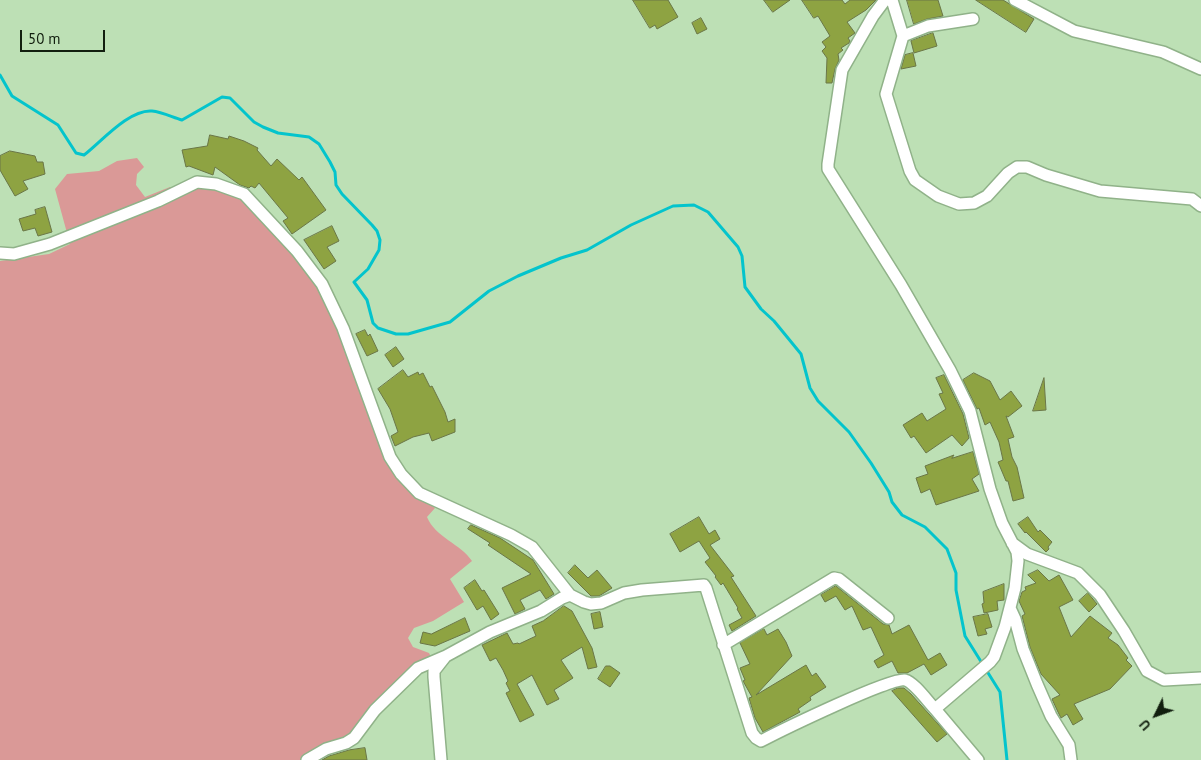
<!DOCTYPE html>
<style>
body{margin:0}
#map{position:relative;width:1201px;height:760px;overflow:hidden;background:#bde0b5;font-family:"PT Sans",sans-serif}
canvas{display:block}
.north{position:absolute;left:1131px;top:690px;width:50px;height:50px;-webkit-text-stroke:4px #bde0b5;paint-order:stroke;rotate:228deg;font-size:14px;font-weight:700;line-height:20px;text-align:center;color:#121f0f}
.north::after{content:'';display:block;margin:auto;width:18px;height:22px;background:#121f0f;clip-path:polygon(50% 0,100% 100%,50% 72%,0 100%)}
.scale{position:absolute;left:20px;top:30px;width:85px;height:22px;box-sizing:border-box;border:2px solid #121f0f;border-top:0;padding-left:6px;font-size:15px;line-height:18px;white-space:nowrap;color:#121f0f;-webkit-text-stroke:4px #bde0b5;paint-order:stroke}
</style>
<div id="map">
<canvas width="1201" height="760"></canvas>
<div class="north">U</div>
<div class="scale">50 m</div>
</div>
<script>
const g = document.querySelector('canvas').getContext('2d');
g.lineJoin = 'round';
function fillPath(path, color) { g.fillStyle = color; g.fill(path, 'evenodd'); }
function trace(path, color, width, dash) { g.strokeStyle = color; g.lineWidth = width; g.lineCap = dash ? 'butt' : 'round'; g.setLineDash(dash || []); g.stroke(path); }
fillPath(new Path2D(`
 M137 158 144 167 137 174 136 185 145 197 170 187 180 194 197 187H216L242 197 295 252 319 286 341 329 387 458 418 496 435 508 427 517C435 537 461 544 472 561L450 579 464 602 433 621 414 628 408 638 413 647 429 653 431 657 358 730 302 760H0V261L49 254 70 244 55 189 67 174 99 171 117 161Z`), '#da9997');
trace(new Path2D(`
 M0 75 12 96 58 125 76 153 84 155C101 142 129 109 152 111 162 112 172 117 182 120L222 97 230 98 254 122 263 127 278 133 309 137 319 144 330 162 335 172 336 185 342 194 372 225 377 231 380 240 379 250 368 269 354 282 367 300 373 323 378 328 396 334H408L450 322 489 291 518 276 561 258 587 250 631 225 673 206 694 205 708 212 738 247 742 256 745 287 761 309 774 321 801 354 810 388 818 401 849 432 871 463 889 492 892 502 902 515 925 527 947 549 956 573V590L965 636 1000 692 1007 760`), '#04c4cc', 3);
const building = new Path2D(`
 M633 0H668L678 17 657 29 655 25 650 28Z
 M764 0H790L773 12Z
 M802 0H842L845 4 850 0H876L866 10 847 22 855 33 848 38 850 41 849 43 841 48 843 50 838 54 839 60 835 69 832 83H826L827 58 822 51 826 47 822 42 830 36 818 16 814 18Z
 M907 0H938L943 16 927 19 914 24Z
 M976 0H1003L1034 19 1026 32Z
 M701 18 707 29 697 34 692 23Z
 M933 33 937 46 914 53 911 41Z
 M913 53 916 66 901 69 905 55Z
 M210 135 228 139 229 136 244 141 258 148 257 150 271 166 277 159 299 180 302 177 326 210 292 234 283 221 288 218 259 183 255 188 251 186 249 188 240 185 215 167 213 175 189 166 186 167 182 150 207 146Z
 M10 151 35 156 37 162H43L45 174 23 181 28 189 15 196 0 170V156Z
 M45 207 52 232 38 236 35 228 23 231 19 219 36 214 35 210Z
 M332 226 339 241 327 247 336 261 324 269 304 240Z
 M365 330 368 336 370 334 378 351 367 356 356 334Z
 M396 347 404 359 393 367 385 355Z
 M403 370 408 377 418 372 419 375 423 373 430 387 432 386 445 412 448 422 455 419V432L432 441 429 433 413 437 395 446 391 436 398 432 390 409 378 389Z
 M974 373 990 381 1000 400 1011 391 1022 406 1008 417 1006 416 1014 437 1008 439 1012 457 1017 467 1024 498 1013 501 1008 481H1006L998 462 1003 460 999 442 990 422 985 425 979 408 977 409 963 380Z
 M944 375 963 414 969 438 962 446 952 435 926 453 914 436 911 438 903 425 922 413 927 421 946 409 939 394 943 393 936 378Z
 M1044 378 1046 410 1033 411Z
 M973 452 979 474 972 479 979 491 936 505 930 489 921 493 916 478 928 474 925 466 954 455 952 458Z
 M699 517 709 534 715 530 720 539 710 545 734 576 731 577 756 616 732 631 729 625 742 618 737 609 738 608 723 583 721 585 715 577 716 576 705 562 710 558 699 541 680 552 670 534Z
 M1028 517 1038 532 1040 530 1052 542 1048 547 1049 549 1046 552 1026 532 1025 533 1018 524Z
 M471 525 500 538 533 560 554 594 546 599 540 590 520 600 525 609 515 614 502 588 531 574 488 545 490 543 468 529Z
 M575 565 588 578 597 570 612 588 599 596H591L568 573Z
 M1038 570 1049 581 1059 575 1073 600 1059 607 1071 637 1090 616 1112 633 1108 638 1118 645 1128 658 1126 660 1132 666 1110 689 1074 704 1083 719 1073 725 1067 714 1061 718 1058 712 1052 699 1060 695 1041 674 1030 647 1022 616 1025 614 1019 601 1022 592 1026 590 1025 587 1036 583 1028 575Z
 M475 580 482 591 484 590 499 614 491 620 483 606 477 610 464 588Z
 M1004 584V600L997 601 998 610 984 613 982 604 984 603 983 592Z
 M836 586 883 624 889 625 892 634 909 625 928 660 940 653 947 665 931 675 924 664 907 673H898L892 661 878 668 874 661 884 655 871 627 863 630 852 606 845 610 836 596 825 602 821 595Z
 M1088 593 1097 604 1089 612 1079 601Z
 M564 606 572 611 592 648 597 667 588 669 582 647 561 660 573 678 554 690 559 699 547 705 532 675 517 684 534 715 520 722 506 693 510 691 506 683 508 681 503 670 496 658 490 661 482 645 507 633 513 644 518 643 519 644 536 636 532 626 543 621Z
 M600 612 603 627 594 629 591 614Z
 M988 614 992 627 985 629 987 634 978 636 973 617Z
 M465 618 470 631 435 646 420 643 423 632 431 634Z
 M764 629 767 635 778 629 786 642 792 656 756 695 806 665 812 676 816 673 826 687 810 697 811 700 798 709 800 712 763 732 755 718 749 698 752 697 743 681 745 680 740 668 750 664 740 643Z
 M606 666H610L620 673 610 687 598 679Z
 M898 688H904L911 694 947 734 937 742 892 691Z
 M365 748 367 760H322L329 756 349 750Z`);
fillPath(building, '#8ea342');
trace(building, '#6a7647', 1);
const minor = new Path2D(`
 M892 0 903 36 886 94 910 171 915 180 938 196 959 204 974 203 987 196 1008 173 1017 167H1027L1046 175 1100 191 1192 199 1201 206
 M1015 0 1074 31 1163 52 1201 69
 M903 36 928 26 973 19
 M0 253 14 254 50 244 158 201 197 182 216 184 244 194 297 251 322 284 343 328 390 457 401 474 419 493 511 535 532 547 570 595 584 602 591 604 601 603 624 593 642 590 704 585 706 588 752 733 756 738 761 741C780 731 893 676 905 680 914 682 928 702 935 709L990 662 994 657 1005 627 1015 588 1018 561 1017 552 1002 523 990 489 970 411 950 370 901 285 828 169V164L842 70 873 16 885 0
 M1012 543 1027 554 1078 573 1100 595 1124 631 1147 671 1164 680 1201 678
 M1010 608 1015 619 1023 649 1037 684 1051 716 1069 745 1071 760
 M723 645 834 578 839 579 888 618
 M935 709 978 760
 M307 760 326 749 346 743 354 738 375 710 418 668 446 656 490 632 541 611 562 598 570 595
 M441 760 434 677V671L445 657`);
trace(minor, '#90b289', 14);
trace(minor, '#fff', 11);
</script>
